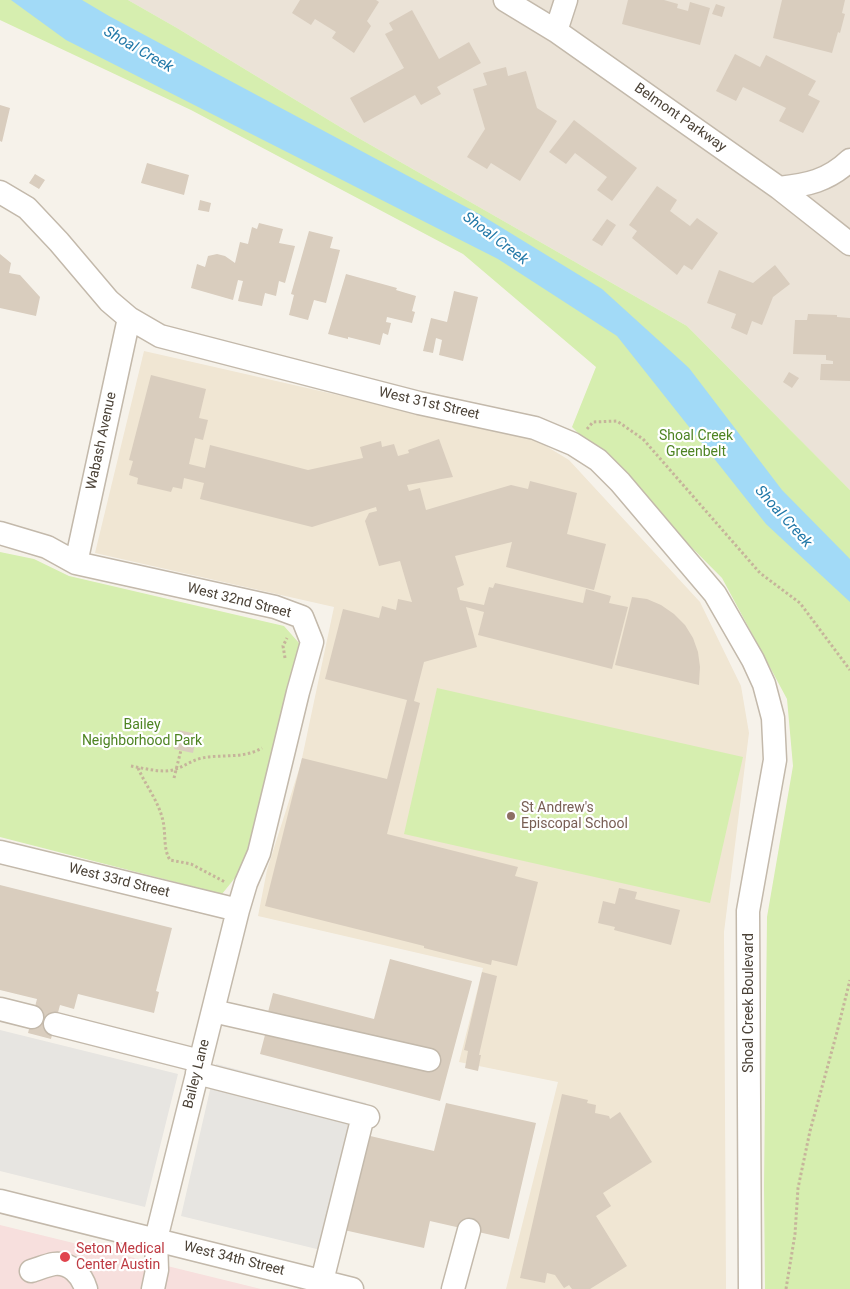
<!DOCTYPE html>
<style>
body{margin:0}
canvas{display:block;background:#f6f2ea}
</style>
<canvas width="850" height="1289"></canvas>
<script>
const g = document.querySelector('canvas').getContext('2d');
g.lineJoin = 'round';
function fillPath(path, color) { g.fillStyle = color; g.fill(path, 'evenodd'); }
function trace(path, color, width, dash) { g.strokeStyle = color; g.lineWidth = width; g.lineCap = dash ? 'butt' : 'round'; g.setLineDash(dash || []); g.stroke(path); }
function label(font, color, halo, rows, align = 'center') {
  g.font = font + ' Roboto,sans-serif'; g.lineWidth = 4.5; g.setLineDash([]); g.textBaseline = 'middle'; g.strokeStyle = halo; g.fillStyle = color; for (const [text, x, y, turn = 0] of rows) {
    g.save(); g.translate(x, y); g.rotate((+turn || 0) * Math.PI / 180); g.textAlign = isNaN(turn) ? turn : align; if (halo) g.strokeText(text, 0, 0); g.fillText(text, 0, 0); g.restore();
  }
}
fillPath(new Path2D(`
 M128 0H850V490L687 326 355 136 177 28Z`), '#ebe3d7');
fillPath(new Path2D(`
 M144 351 536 440 569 460 700 602 741 686 749 733 724 932 726 1289H506L558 1082 459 1062 483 968 258 916 267 870 301 763 334 607 95 553Z`), '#f0e6d3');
fillPath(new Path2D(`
 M0 1225 261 1289H0Z`), '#f7dfdd');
fillPath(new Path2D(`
 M0 0H128L177 28 355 136 687 326 850 490V1289H765L764 1186 767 917 793 766 787 699 722 578 572 427 596 367 463 254 191 110 0 20Z
 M0 552 34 559 69 576 284 626 299 643 301 657 255 853 222 894 0 837Z
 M437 688 743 757 710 903 404 834Z`), '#d6eeaf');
fillPath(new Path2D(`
 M0 1030 178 1074 145 1207 0 1171Z
 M216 1064 366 1103 329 1252 181 1216Z`), '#e7e5e1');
fillPath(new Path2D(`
 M11 0H82L109 16 481 215 602 289 689 368 782 490 850 559V602L766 524 617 336 498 259 66 40Z`), '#a2daf7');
fillPath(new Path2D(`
 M300 0H376L379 2 367 21 371 26 354 53 332 38 336 32 315 19 311 25 292 13Z
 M628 0H664L678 4 677 8 688 11 690 2 710 8 700 45 622 24Z
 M782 0H845L842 13 845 14 840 33 838 32 832 53 773 38Z
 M716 4 725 7 722 17 712 14Z
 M412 10 439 59 469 42 481 63 437 87 441 94 421 105 415 95 364 123 350 98 404 68 385 34 393 30 389 23Z
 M735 54 760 67 766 55 816 81 808 95 820 101 803 133 779 121 786 108 743 87 736 101 716 91Z
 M506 67 508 76 526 71 537 108 557 121 520 181 491 163 487 169 467 157 485 129 473 89 487 85 483 73Z
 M0 105 10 108 2 142 0 141Z
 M574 120 637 168 612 201 597 190 607 177 575 153 566 164 549 152Z
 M147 163 189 175 184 195 141 183Z
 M35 174 45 180 39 189 29 183Z
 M657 186 677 200 670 211 690 226 697 218 718 233 692 270 684 265 677 275 632 238 637 231 629 225Z
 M200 200 211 203 209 212 198 210Z
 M607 219 616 225 602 246 592 240Z
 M259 223 283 229 279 243 295 246 285 283 279 281 276 296 265 293 262 306 238 301 243 281 238 280 233 300 191 288 197 264 205 267 208 256 217 254 225 256 235 263 240 242 248 244 252 227 257 229Z
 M309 231 333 237 330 248 340 250 326 303 314 300 308 320 289 315 294 295 291 294Z
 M0 254 11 263 9 273 20 275 40 297 36 316 0 308Z
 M775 265 790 284 773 297 762 325 752 321 747 335 731 328 736 314 707 303 719 270 753 283Z
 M346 274 397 288 396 290 416 296 412 311 415 312 412 323 387 317 386 322 391 323 388 335 383 333 380 345 348 337V339L328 334Z
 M454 291 478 297 463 361 439 355 442 340 436 338 433 353 423 351 431 318 447 322Z
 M808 314 837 315V317L850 318V381L820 380 821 364H833V361L826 360V355L793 354 795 320H807Z
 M789 372 799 378 792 388 783 382Z
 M151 375 206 389 199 418 208 420 203 440 195 438 189 464 205 468 210 445 308 470 363 458 360 447 381 441 382 447 394 444 398 456 409 453 408 450 439 439 453 477 407 485 409 491 420 488 426 510 511 485 528 489 530 481 577 493 567 534 606 544 594 590 506 567 512 542 455 556 464 585 457 588 460 600 484 605 489 587 493 588 495 583 583 603 586 589 611 596 609 603 628 607 612 669 478 635 484 612 466 607 477 647 424 662 414 701 420 703 387 834 518 867 515 876 538 882 517 966 492 960 491 965 424 948V946L265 906 302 758 387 779 393 755 407 700 325 679 343 609 379 618 382 606 396 610 398 599 412 602 400 561 379 566 365 521 369 513 377 511 376 507 312 527 200 499 204 483 184 478 182 489 173 487 171 492 137 484 138 478 129 475 133 461 129 460Z
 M632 597 647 599 661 605 674 614 685 625 693 638 698 652 700 667 699 685 615 665Z
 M178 730 197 734 193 753 174 749Z
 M0 885 172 928 156 991 159 992 154 1013 78 994 74 1009 60 1005 51 1039 28 1033 37 999 0 990Z
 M619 888 637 892 635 899 680 910 671 945 614 930 615 927 598 923 603 901 615 904Z
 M390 959 472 981 440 1101 260 1054 265 1035H262L273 993 374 1019Z
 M482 972 497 976 479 1055H481L478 1071 465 1068 468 1051 464 1050Z
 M562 1094 588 1100 587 1103 596 1105 595 1113 609 1116 610 1119 620 1112 652 1162 603 1193 611 1206 596 1216 627 1266 590 1289H572L569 1285 564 1288 555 1275 547 1273 545 1283 520 1278Z
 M446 1103 536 1123 509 1239 430 1221 424 1248 344 1230 366 1135 434 1151Z`), '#d9cdbe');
const minor = new Path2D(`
 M505 0 556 31 779 188 850 244
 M556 31 566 0
 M779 188C807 185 828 181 850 160
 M0 192 27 208 59 242 109 301 129 318 160 336 419 403 535 428 573 444 598 460 620 482 715 594 753 660 764 684 773 718 775 760 748 911 750 1289
 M0 533 47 547 76 563 275 607 302 617 312 642 298 692 259 853 246 883 238 910 156 1239 157 1270 153 1289
 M76 563 129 318
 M0 852 238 910
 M0 1009 32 1017
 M213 1011 429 1060
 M55 1024 200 1061
 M197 1073 368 1117
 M0 1201 352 1289
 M31 1271C38 1269 47 1265 54 1264 70 1262 82 1275 86 1289
 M322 1281 363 1116
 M453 1289 469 1230`);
trace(minor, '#c3b9ab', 25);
trace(new Path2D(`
 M587 429 593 422 617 421 643 439 760 573 800 603 850 670
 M285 658 283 646 287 638
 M131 766C142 768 154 771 165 771 180 771 188 761 202 758 221 754 244 759 262 748
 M138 768C146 786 159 802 163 821 166 834 163 849 170 860L191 864 225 882
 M174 778 181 750
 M786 1289 795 1234 798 1188 810 1131 837 1032 850 980`), '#c6b49b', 3, [2.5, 2.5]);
trace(minor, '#fff', 22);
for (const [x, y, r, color] of [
 [511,816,5,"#8d6e63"],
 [65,1257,6,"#e0444e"]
]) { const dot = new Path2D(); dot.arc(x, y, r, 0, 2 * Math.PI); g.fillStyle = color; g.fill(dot); trace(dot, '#fff', 2); }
label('14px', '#4b4237', '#fff', [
 ["Belmont Parkway",680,118,35],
 ["West 31st Street",429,404,13],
 ["Wabash Avenue",102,441,-78],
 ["West 32nd Street",239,601,14],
 ["West 33rd Street",119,881,14],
 ["Shoal Creek Boulevard",749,1003,-90],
 ["Bailey Lane",197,1074,-76],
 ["West 34th Street",234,1259,14]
]);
label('14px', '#4e8423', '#fff', [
 ["Shoal Creek",696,436],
 ["Greenbelt",696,452],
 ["Bailey",142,725],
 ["Neighborhood Park",142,741]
]);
label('14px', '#785e54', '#fff', [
 ["St Andrew's",521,808],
 ["Episcopal School",521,824]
], 'left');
label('14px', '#be3a42', '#fff', [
 ["Seton Medical",76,1249],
 ["Center Austin",76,1265]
], 'left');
label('italic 15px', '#2178a8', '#fff', [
 ["Shoal Creek",138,50,30],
 ["Shoal Creek",495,239,37],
 ["Shoal Creek",783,517,48]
]);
</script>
